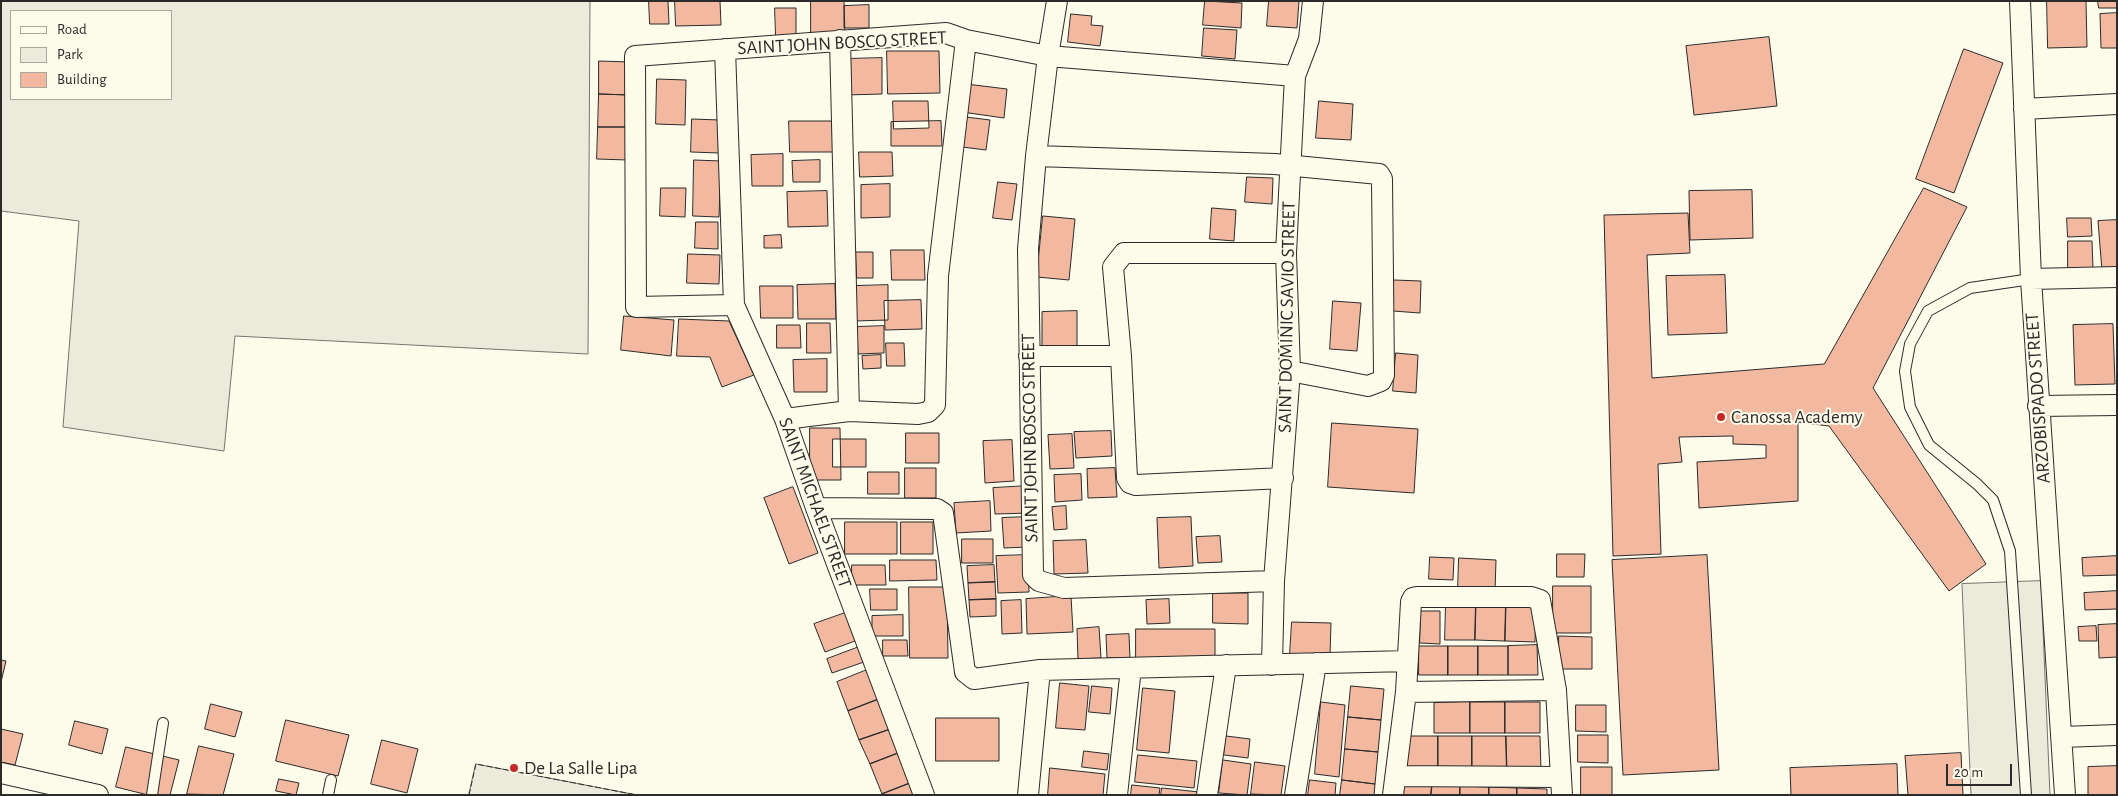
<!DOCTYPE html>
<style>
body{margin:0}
#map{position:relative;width:2118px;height:796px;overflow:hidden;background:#fdfbea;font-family:"Alegreya Sans",sans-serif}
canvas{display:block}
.frame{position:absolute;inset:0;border:2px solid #2b2b2b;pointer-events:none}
.legend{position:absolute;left:10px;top:10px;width:162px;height:90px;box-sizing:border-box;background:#fdfbea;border:1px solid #a9a89e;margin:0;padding:6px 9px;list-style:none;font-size:15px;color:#2b2b2b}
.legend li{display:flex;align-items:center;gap:10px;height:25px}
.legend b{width:25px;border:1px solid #a9a89e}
.scale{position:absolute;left:1946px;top:764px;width:66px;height:22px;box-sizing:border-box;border:2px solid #2b2b2b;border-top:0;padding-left:6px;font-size:15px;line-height:18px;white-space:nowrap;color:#2b2b2b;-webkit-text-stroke:4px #fdfbea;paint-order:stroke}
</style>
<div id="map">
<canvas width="2118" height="796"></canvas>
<div class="frame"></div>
<ul class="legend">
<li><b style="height:6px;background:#fdfbea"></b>Road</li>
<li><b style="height:14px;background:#ecebdb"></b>Park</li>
<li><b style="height:14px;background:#f2b8a0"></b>Building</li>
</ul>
<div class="scale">20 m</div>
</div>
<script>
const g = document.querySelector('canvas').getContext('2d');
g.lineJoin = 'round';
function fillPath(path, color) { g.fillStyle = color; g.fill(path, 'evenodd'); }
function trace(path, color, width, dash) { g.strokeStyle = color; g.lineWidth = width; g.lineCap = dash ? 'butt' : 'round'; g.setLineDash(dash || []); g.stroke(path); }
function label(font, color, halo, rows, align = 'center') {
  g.font = font + ' "Alegreya Sans",sans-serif'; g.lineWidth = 4; g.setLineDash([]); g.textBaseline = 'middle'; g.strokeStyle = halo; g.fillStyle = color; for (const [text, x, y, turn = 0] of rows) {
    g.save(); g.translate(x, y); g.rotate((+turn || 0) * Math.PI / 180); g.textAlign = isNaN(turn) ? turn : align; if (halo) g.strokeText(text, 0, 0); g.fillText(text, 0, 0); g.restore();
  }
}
const green = new Path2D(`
 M1 1H590L588 354 235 336 224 451 63 427 79 221 1 211ZM11 11H171V99H11Z
 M476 764 637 795H469Z`);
fillPath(green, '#ecebdb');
trace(green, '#74746e', 1);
const parking = new Path2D(`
 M2041 581 2050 795H1971L1962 584Z`);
fillPath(parking, '#eceadb');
trace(parking, '#74746e', 1);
const building = new Path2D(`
 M649 1H668L669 24H650Z
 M675 1H720L721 25 676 26Z
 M811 1H844L845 37H811Z
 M1205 1 1242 3 1241 28 1203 25Z
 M1269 1H1299L1297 28 1267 26Z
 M2047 1H2086L2087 47 2048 48Z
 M2098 1H2117V8H2099Z
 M869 5V28H844V6Z
 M775 8H796V37H776Z
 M2117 13V48H2101L2100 14Z
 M1071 14 1092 16 1091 25 1103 26 1100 46 1068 42Z
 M1204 28 1237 30 1235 59 1202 56Z
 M1769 37 1777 106 1694 115 1686 46Z
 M1964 49 2003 63 1954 193 1916 179Z
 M887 51H939L940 93 888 94Z
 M882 58V94L845 95V59Z
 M599 61 631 62 630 95 599 94Z
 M657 79 686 80 685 125 656 124Z
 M966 84 1007 89 1004 118 962 112Z
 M599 94 630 95 629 127H598Z
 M893 101H928L929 128 894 129Z
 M1319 101 1353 104 1351 140 1316 138Z
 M958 116 990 120 986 150 954 146Z
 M692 119 720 120 719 153 691 152Z
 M789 121H832L833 152H790Z
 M941 121 942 146H891V122Z
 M598 127H629L628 160 597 159Z
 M859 152H892L893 176 860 177Z
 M783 154V186H752L751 155Z
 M694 160 721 161 719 217 693 216Z
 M820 160V182H793L792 161Z
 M1247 177 1273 178 1272 204 1245 202Z
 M998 182 1017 184 1012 220 993 218Z
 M890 184V217L861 218V185Z
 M661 188H686L685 217 660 216Z
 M1924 188 1967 207 1873 388 1986 564 1949 591 1829 426 1798 422V501L1699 508 1697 462 1766 458V445L1733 444V436L1679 437 1682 462 1658 464 1661 554 1613 556 1604 215 1688 213 1690 253 1647 255 1652 378 1824 364Z
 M1752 190 1753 238 1690 240 1689 191Z
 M827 191 828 226 788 227 787 192Z
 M1212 208 1236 210 1234 241 1210 239Z
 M1043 216 1075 219 1069 280 1037 277Z
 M2067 218H2091L2092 236 2068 237Z
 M2117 220V271H2102L2098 221Z
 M696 222H718V249L695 248Z
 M781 235 782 248H764V236Z
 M2068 241H2092L2093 269 2068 270Z
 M891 250H924L925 280H892Z
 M856 252H873V278H857Z
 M688 254 720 255 719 284 687 283Z
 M1725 275 1727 333 1668 335 1666 276Z
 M1394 280 1421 281 1420 313 1393 311Z
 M835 284 836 319H798L797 285Z
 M888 285V320L855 321V286Z
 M760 286H793V318H761Z
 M921 300 922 329 885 330 884 301Z
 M1333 301 1361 303 1357 351 1330 349Z
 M1077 311V353L1042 354V312Z
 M624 316 674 320 671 356 621 350Z
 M679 319 729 321 754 375 722 387 710 357 677 356Z
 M807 323H830L831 353H807Z
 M2113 324 2115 384 2075 385 2073 325Z
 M777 325H800L801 348H777Z
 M884 326V353L858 354 857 327Z
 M886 343H904L905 366H887Z
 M1396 353 1418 355 1416 393 1393 391Z
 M881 355V368L863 369 862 356Z
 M827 359V392H794L793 360Z
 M1332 423 1418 429 1414 493 1328 487Z
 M810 428H840L841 480H810Z
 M1111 431 1112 456 1076 458 1074 432Z
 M906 433H939V463H906Z
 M1072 434 1074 468 1050 469 1048 435Z
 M833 439H866V467H833Z
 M1012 440 1014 481 985 483 983 441Z
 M905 468H936V498H905Z
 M1115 468 1117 497 1088 498 1087 469Z
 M868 472H899V494H868Z
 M1081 474 1082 500 1055 502 1054 475Z
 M1028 486 1030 513 995 514 993 488Z
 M793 487 818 553 789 564 764 498Z
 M990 501 991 531 956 533 954 503Z
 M1066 506 1067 529 1054 530 1052 507Z
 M1027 517 1028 547 1004 548 1002 518Z
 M1191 517 1193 566 1159 568 1157 518Z
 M845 522H897V554H845Z
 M901 522H933V554H901Z
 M1220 536 1222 562 1198 563 1196 537Z
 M962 539H993V563H962Z
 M1086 540 1088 573 1054 574 1053 541Z
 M1557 554H1585L1584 577H1557Z
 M1028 555 1029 592 998 593 996 556Z
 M1707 555 1719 770 1623 775 1612 560Z
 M2117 556V575L2083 576 2082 558Z
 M1430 557 1454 558 1453 580 1429 579Z
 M1459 558 1496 560 1495 591 1458 589Z
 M890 560H936L937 580 890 581Z
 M852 565H885L886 585H852Z
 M994 565 995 582 968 583 967 566Z
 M995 582 996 599 969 600 968 583Z
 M1553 586H1591V633H1553Z
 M909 587H947L948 658H910Z
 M870 589H897V610H871Z
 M2117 591V609L2085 610 2084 593Z
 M1213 593H1248V624L1213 623Z
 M1071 596 1073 632 1027 634 1026 599Z
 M996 599V616L970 617 969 600Z
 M1169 599 1170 623 1147 624 1146 600Z
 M1021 600 1022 633 1002 634 1001 601Z
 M1446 603H1476L1475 640H1445Z
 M1476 603 1506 604 1505 641 1475 640Z
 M1506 604 1536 605 1535 642 1505 641Z
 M1421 611H1440V644L1420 643Z
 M845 613 855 641 825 652 814 624Z
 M903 615V636H872V616Z
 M1292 622 1331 623 1330 656 1290 654Z
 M2117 624V657L2099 658 2098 625Z
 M2096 626 2097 641H2079L2078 627Z
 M1099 627 1101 658 1078 659 1077 629Z
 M1136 629H1215V658H1136Z
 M1129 634 1130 658H1107L1106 635Z
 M1559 636 1592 637V669H1559Z
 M883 640H907L908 656H883Z
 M1537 645 1538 675H1508V646Z
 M1419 646H1448V675H1419Z
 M1448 646H1478V675H1448Z
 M1478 646H1508V675H1478Z
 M859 647 864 662 832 673 827 659Z
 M1 660 6 661 1 682Z
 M867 670 879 699 848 711 837 682Z
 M1060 683 1089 686 1085 730 1056 728Z
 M1092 686 1112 688 1110 714 1089 712Z
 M1351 686 1384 689 1381 720 1348 717Z
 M1143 688 1175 691 1169 753 1137 750Z
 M879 699 891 729 859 740 848 711Z
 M1321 702 1345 705 1339 777 1315 774Z
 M1470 702H1505V733H1470Z
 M1470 702V733H1434V703Z
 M1505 702H1540V733H1505Z
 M211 704 242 712 235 737 205 729Z
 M1576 705H1606V732L1576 731Z
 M1348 717 1381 720 1378 752 1345 749Z
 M936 718H999V761H936Z
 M286 720 349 735 338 776 276 761Z
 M75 721 108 729 102 754 69 745Z
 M1 729 23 734 15 765 1 762Z
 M891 729 901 752 870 764 859 740Z
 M1578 735H1608V763L1578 762Z
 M1226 736 1250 739 1248 758 1224 755Z
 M1404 736H1438V772H1404Z
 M1438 736H1472V772H1438Z
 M1472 736H1506L1507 772H1472Z
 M1506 736H1540L1541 772H1507Z
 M382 740 418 749 407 793 371 784Z
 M199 746 234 754 223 795 187 794Z
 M126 747 179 760 170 795H148L116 787Z
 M1345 749 1378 752 1375 784 1342 780Z
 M1084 751 1109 754 1107 770 1082 767Z
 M901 752 913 782 882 794 870 764Z
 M1961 753 1963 795H1908L1905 756Z
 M1138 755 1197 761 1194 788 1135 782Z
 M1223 760 1251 764 1247 795 1219 793Z
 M1255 762 1285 766 1281 795 1251 794Z
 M1897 764 1898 795H1791L1790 768Z
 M2117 766V795H2088V767Z
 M1581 767H1612V795H1581Z
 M1050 768 1105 774 1103 795H1048Z
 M279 779 299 783 296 795 276 791Z
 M1310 780 1336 783 1335 795H1308Z
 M1342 780 1375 784 1374 795H1340Z
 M913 782 918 795H882V794Z
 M1403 784 1432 785 1431 795H1403Z
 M1132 785 1160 788 1159 795H1131Z
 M1432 785 1460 786V795H1431Z
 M1460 786 1489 787V795H1460Z
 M1489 787 1517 788V795H1489Z
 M1162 788 1199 792 1198 795H1161Z
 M1517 788 1547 789V795H1517Z`);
fillPath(building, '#f2b8a0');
trace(building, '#2b2b2b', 1);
const service = new Path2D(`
 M152 795 163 723
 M328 795 331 780
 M2026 795 2010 551 1993 500 1977 484 1929 445 1910 407 1905 371 1910 344 1928 311 1970 288 2031 279`);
const minor = new Path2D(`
 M1057 1 1048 56 1036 156 1028 249 1033 575 1039 581 1064 588 1274 581
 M2020 1 2031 279 2065 795
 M840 40 849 411
 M725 49 734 305
 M2024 109 2117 104
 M1036 156 1275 164 1379 174 1382 179 1384 375 1381 381 1368 386 1290 371
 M2031 279 2117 277
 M1029 356H1121
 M2038 406 2117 405
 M785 419 849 411 918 414 928 412 935 405 938 276 966 40
 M1283 478 1136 485 1130 483 1127 478 1121 356 1113 267 1124 253H1286
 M816 508 937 509 943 513 965 672 974 679 1040 670 1408 661
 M1272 665 1274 581 1290 371 1286 253 1295 76 1309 39 1313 1
 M1406 692 1556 690
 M2062 737 2117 735
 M1 773 98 795
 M1396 776 1561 777
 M924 795 816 508 785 419 734 305 636 307 635 56 946 33 966 40 1048 56 1295 76
 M1028 795 1040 670
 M1117 795 1131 668
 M1207 795 1226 665
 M1295 795 1316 663
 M1393 795 1406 692 1411 602 1413 598 1417 597H1531L1540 600 1556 690 1562 795`);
trace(service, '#2b2b2b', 12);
trace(minor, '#2b2b2b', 22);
trace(service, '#fdfbea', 10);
trace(minor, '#fdfbea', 20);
trace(new Path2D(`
 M469 795 476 764 637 795`), '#2b2b2b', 1, [6, 2.5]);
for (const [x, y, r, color] of [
 [1721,417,5,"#c62828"],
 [514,768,5,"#c62828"]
]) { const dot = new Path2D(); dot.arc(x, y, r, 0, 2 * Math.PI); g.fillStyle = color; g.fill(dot); trace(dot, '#fdfbea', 2); }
label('19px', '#2b2b2b', '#fdfbea', [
 ["SAINT JOHN BOSCO STREET",842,43,-3],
 ["SAINT DOMINIC SAVIO STREET",1287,317,-89],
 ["ARZOBISPADO STREET",2038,398,-94],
 ["SAINT JOHN BOSCO STREET",1030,438,-91],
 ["SAINT MICHAEL STREET",815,503,70]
]);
label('19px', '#2b2b2b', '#fdfbea', [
 ["Canossa Academy",1731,417],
 ["De La Salle Lipa",524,768]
], 'left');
</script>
